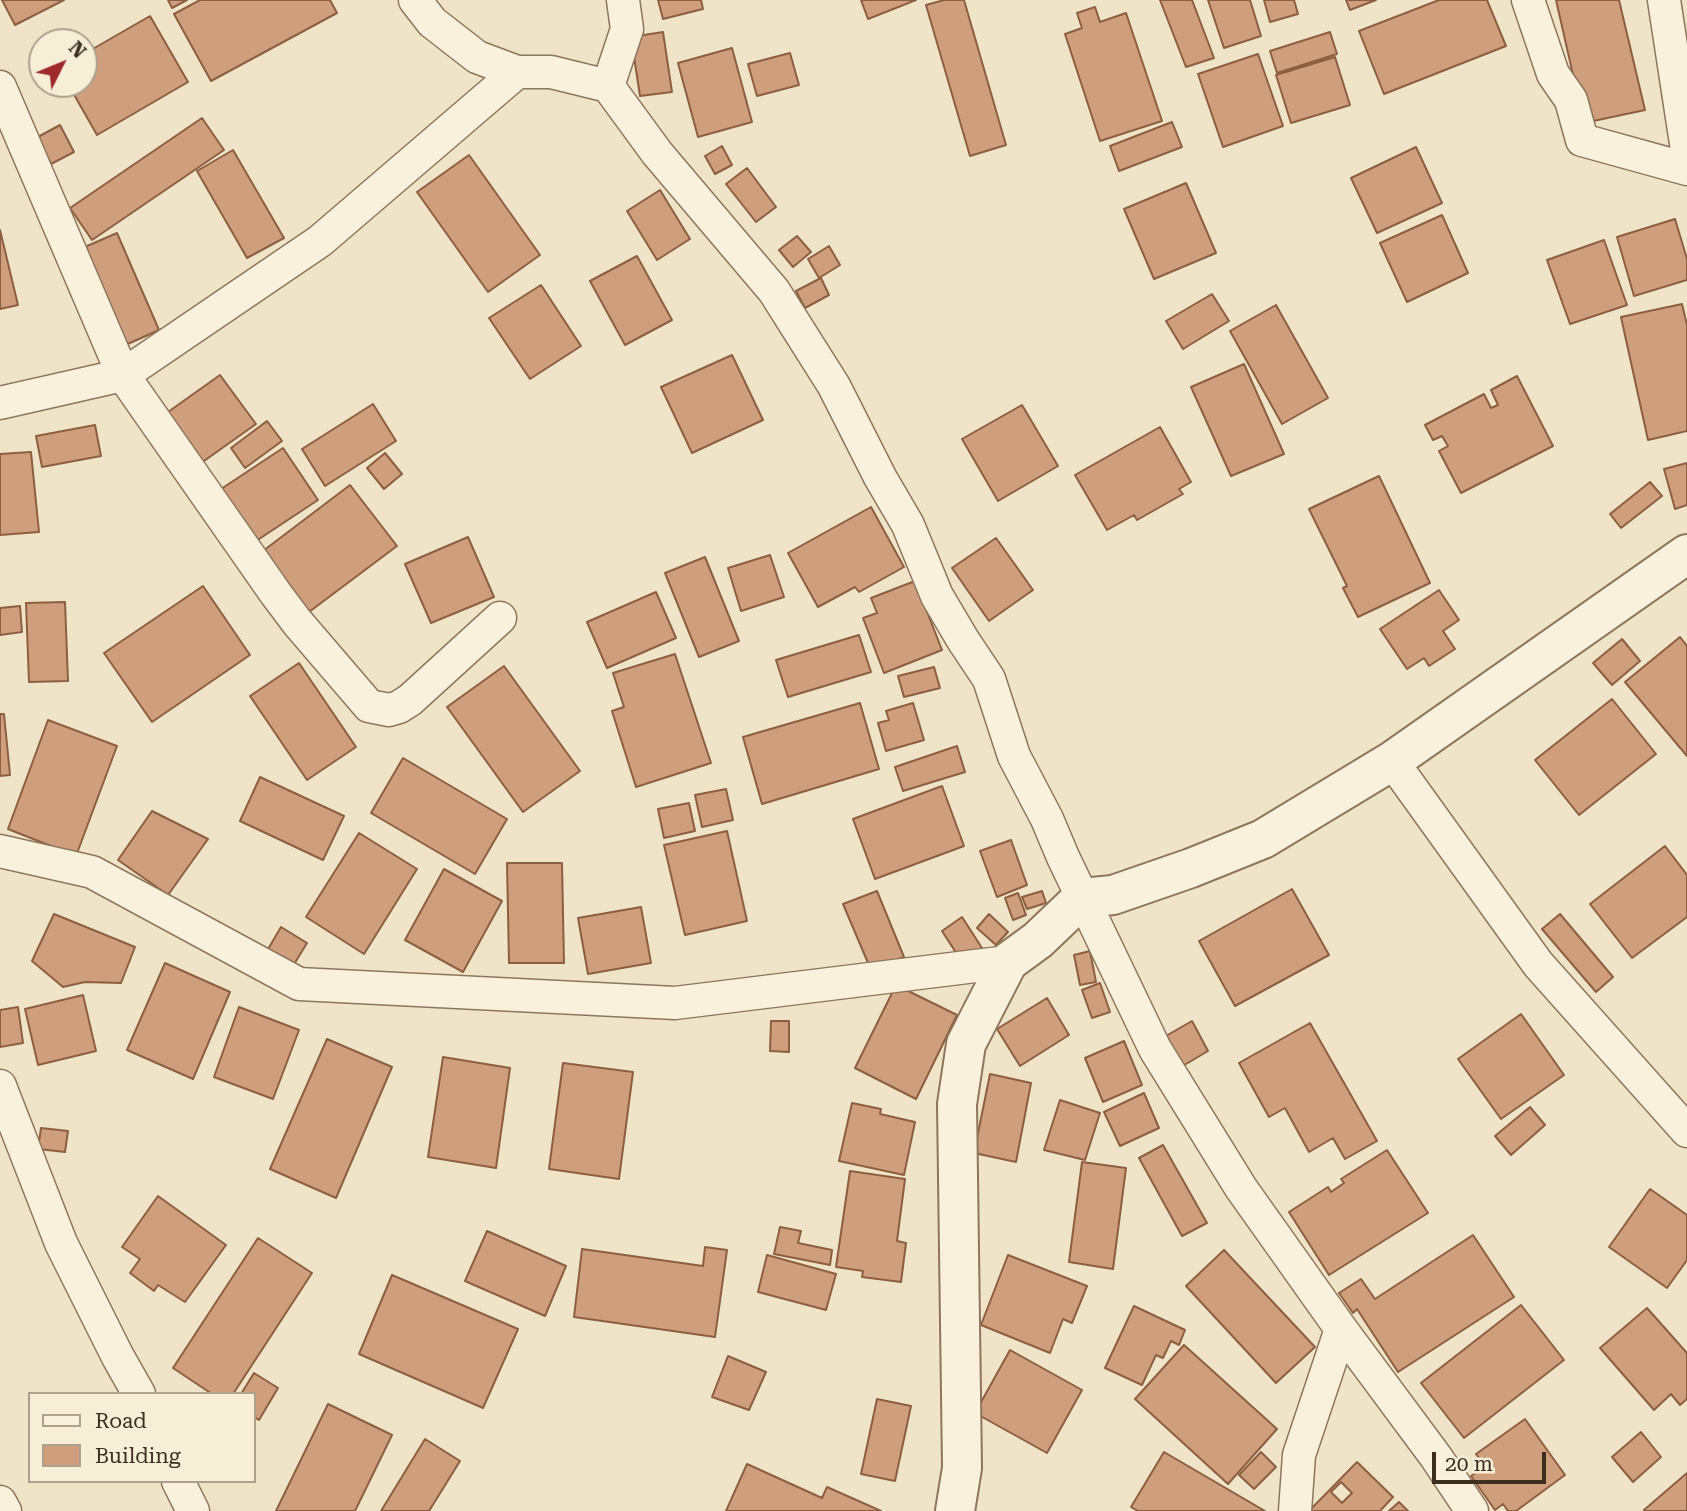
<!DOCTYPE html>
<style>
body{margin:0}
#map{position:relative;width:1687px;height:1511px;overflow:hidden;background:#f0e4c8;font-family:"Roboto Serif",serif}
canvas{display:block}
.legend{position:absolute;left:28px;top:1392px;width:228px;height:91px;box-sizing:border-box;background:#f7eed8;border:2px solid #ada18e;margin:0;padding:9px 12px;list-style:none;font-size:21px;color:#3d2e20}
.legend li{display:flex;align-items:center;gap:14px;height:35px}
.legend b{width:35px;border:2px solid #ada18e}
.north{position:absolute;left:28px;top:28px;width:70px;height:70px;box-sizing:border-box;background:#f7eed8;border:2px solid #ada18e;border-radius:50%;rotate:47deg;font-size:19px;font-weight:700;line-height:28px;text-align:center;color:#3d2e20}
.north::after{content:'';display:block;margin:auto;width:24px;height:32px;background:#9e2a2b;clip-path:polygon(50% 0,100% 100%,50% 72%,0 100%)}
.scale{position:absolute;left:1432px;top:1452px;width:114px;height:32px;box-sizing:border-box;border:4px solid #3d2e20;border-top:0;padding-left:9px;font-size:21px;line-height:24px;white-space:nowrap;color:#3d2e20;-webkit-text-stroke:5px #f7eed8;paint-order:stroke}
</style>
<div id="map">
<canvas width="1687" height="1511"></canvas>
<ul class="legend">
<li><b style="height:9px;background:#faf1dc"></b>Road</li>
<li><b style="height:19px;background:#cf9f7d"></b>Building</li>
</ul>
<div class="north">N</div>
<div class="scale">20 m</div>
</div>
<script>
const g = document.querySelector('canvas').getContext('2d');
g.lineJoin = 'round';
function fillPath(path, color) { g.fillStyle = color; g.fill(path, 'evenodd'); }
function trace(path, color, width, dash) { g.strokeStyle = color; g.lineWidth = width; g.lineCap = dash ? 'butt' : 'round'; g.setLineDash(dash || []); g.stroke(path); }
const building = new Path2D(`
 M2 0H64L15 25Z
 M168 0H187L172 8Z
 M200 0H330L337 13 211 81 174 14Z
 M658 0H701L703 9 663 19Z
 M861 0H916L868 19Z
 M944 0H964L1006 145 970 156 926 5Z
 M1160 0H1192L1214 58 1186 67Z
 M1208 0H1250L1261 36 1224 48Z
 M1264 0H1294L1298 14 1270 22Z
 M1346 0H1376L1350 10Z
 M1439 0H1487L1506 46 1384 94 1359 31Z
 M1556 0H1619L1645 110 1584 123Z
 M1095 7 1100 22 1126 13 1162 121 1100 141 1065 34 1082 28 1077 13Z
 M150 16 188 82 97 135 68 84H84V54Z
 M663 32 672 92 640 96 631 37Z
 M1330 32 1337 54 1277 73 1270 51Z
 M732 48 752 122 698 137 678 63Z
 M790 53 799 85 757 96 748 64Z
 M1258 54 1283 126 1223 147 1198 74Z
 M1335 57 1350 105 1291 123 1276 75Z
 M202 118 224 150 92 240 70 208Z
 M1172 122 1182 147 1119 171 1110 146Z
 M60 125 74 152 51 164 36 138Z
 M722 146 732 165 715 174 705 156Z
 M1416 147 1442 203 1377 233 1351 178Z
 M233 150 284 238 247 258 197 171Z
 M469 155 540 255 488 292 417 192Z
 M747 168 776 207 756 222 726 184Z
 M1186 183 1216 253 1154 279 1124 209Z
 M660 190 690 239 657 260 627 211Z
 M1442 215 1468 273 1407 302 1380 243Z
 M1675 219 1687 259V280L1634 296 1617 237Z
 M0 230 18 305 0 309Z
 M117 233 159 330 121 347 78 250Z
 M797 236 811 252 793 267 779 250Z
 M1604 240 1627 305 1570 324 1547 260Z
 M829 246 840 265 819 278 808 259Z
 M637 256 672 320 625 345 590 281Z
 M821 278 829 295 805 308 796 291Z
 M541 285 581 346 530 379 489 318Z
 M1212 294 1229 321 1183 349 1166 321Z
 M1682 304 1687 325V431L1648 440 1621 317Z
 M1276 305 1328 398 1282 424 1230 331Z
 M732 355 763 420 692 453 661 387Z
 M1244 364 1284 454 1231 476 1191 387Z
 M220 375 256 424 197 466 161 417Z
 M1517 376 1553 446 1461 493 1439 451 1448 446 1442 436 1433 440 1425 425 1484 394 1491 408 1498 405 1491 390Z
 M373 404 396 441 325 486 302 449Z
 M1022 405 1058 466 998 501 962 439Z
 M267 421 282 441 245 468 231 448Z
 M95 425 101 456 42 467 36 436Z
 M1160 427 1191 482 1179 489 1183 494 1137 520 1134 515 1107 530 1075 475Z
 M283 448 318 500 250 545 215 493Z
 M31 452 39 532 0 535V454Z
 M385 453 402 474 384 489 367 468Z
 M1687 463V505L1675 509 1664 469Z
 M1379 476 1430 583 1358 617 1343 588 1347 586 1309 509Z
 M1650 482 1662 496 1621 528 1610 514Z
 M350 485 397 546 305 615 259 554Z
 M871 507 904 567 859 592 855 587 818 607 788 553Z
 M468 537 494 597 431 623 405 564Z
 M996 538 1033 590 989 621 952 568Z
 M770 555 784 597 741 611 728 568Z
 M705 557 739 641 699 657 665 573Z
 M915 581 942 650 884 673 863 618 877 613 871 598Z
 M203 586 250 655 152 722 104 653Z
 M1439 590 1459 620 1443 631 1455 649 1429 666 1424 658 1407 669 1380 629Z
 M656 592 676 638 607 668 587 622Z
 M65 602 68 681 29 682 26 603Z
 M20 606 22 632 0 635V608Z
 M859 635 871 672 788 697 776 660Z
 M1680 637 1687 646V756L1625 682Z
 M1622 639 1640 661 1612 685 1593 663Z
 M675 654 711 763 636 787 612 711 624 707 613 673Z
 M299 663 356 747 307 780 250 696Z
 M504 666 580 771 523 812 447 707Z
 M934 667 940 688 904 697 898 676Z
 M1612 699 1656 754 1579 815 1535 760Z
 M860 703 879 769 762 804 743 737Z
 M913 703 924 740 886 751 878 723 889 720 886 711Z
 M0 714H4L10 775 0 776Z
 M48 720 117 746 76 856 8 829Z
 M957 746 965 772 903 791 895 767Z
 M403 758 507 819 475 874 371 813Z
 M260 777 344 816 323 860 240 821Z
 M942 786 964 846 875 879 853 819Z
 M726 789 733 820 702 827 695 795Z
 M689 803 695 831 664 838 658 809Z
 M152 811 208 839 168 895 118 860Z
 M727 831 747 921 685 935 664 845Z
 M359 833 417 869 364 954 306 917Z
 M1011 840 1027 885 997 897 980 851Z
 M1665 846 1687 875V917L1632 958 1590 904Z
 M507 863H562L564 963H509Z
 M444 869 502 901 463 972 405 940Z
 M1292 889 1329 955 1235 1006 1199 941Z
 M877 891 904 957 871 970 843 904Z
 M1042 891 1046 903 1027 909 1022 897Z
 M1018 893 1026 915 1013 920 1005 898Z
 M641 907 651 963 588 974 578 918Z
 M54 914 135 947 121 983 85 982 63 987 32 961Z
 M989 914 1008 932 996 945 977 928Z
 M1560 914 1613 977 1596 992 1542 929Z
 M962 917 982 948 962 962 942 931Z
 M281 927 307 943 293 966 267 951Z
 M1090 951 1096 982 1080 985 1074 955Z
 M165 963 230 992 193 1079 127 1050Z
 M1100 983 1110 1012 1092 1018 1082 990Z
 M896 985 957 1015 916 1099 855 1068Z
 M83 995 96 1051 38 1065 25 1009Z
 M1047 998 1069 1035 1020 1066 997 1029Z
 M18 1007 23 1043 0 1047V1010Z
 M239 1007 299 1030 273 1099 214 1077Z
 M1521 1014 1564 1075 1501 1119 1458 1059Z
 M771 1021H789V1052L770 1051Z
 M1192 1021 1208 1051 1181 1067 1164 1037Z
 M1310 1023 1377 1141 1345 1159 1333 1138 1309 1152 1285 1108 1269 1117 1239 1063Z
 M327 1039 392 1067 336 1198 270 1169Z
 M1124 1041 1142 1085 1103 1102 1085 1058Z
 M443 1057 510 1068 496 1168 428 1157Z
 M563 1063 633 1072 619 1179 549 1169Z
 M990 1074 1031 1083 1016 1162 974 1153Z
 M1144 1093 1159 1128 1120 1146 1104 1112Z
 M1060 1100 1100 1113 1085 1160 1044 1150Z
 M852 1103 881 1109 880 1114 915 1122 904 1175 839 1161Z
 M1530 1107 1545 1125 1511 1155 1495 1136Z
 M41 1128 68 1131 65 1152 38 1149Z
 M1163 1145 1207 1223 1182 1236 1139 1158Z
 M1387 1150 1428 1213 1329 1275 1289 1212 1328 1187 1331 1192 1344 1183 1341 1179Z
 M1082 1162 1126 1168 1113 1269 1069 1262Z
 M850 1171 905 1179 897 1241 906 1243 901 1282 862 1277 863 1271 836 1267Z
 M1650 1189 1687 1215V1260L1667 1288 1609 1247Z
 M158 1196 226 1245 185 1302 158 1285 154 1291 130 1273 140 1259 122 1247Z
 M780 1227 801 1231 798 1243 832 1250 830 1265 774 1254Z
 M487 1231 566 1266 545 1316 465 1281Z
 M1473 1235 1514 1297 1398 1372 1357 1309 1353 1313 1339 1293 1361 1279 1375 1299Z
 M258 1238 312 1273 233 1394H212L173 1368Z
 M705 1247 727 1250 715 1337 574 1317 582 1249 703 1266Z
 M1224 1250 1315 1347 1276 1383 1186 1286Z
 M767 1255 836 1274 826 1310 758 1292Z
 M1008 1255 1087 1286 1072 1323 1063 1319 1050 1353 981 1325Z
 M392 1275 518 1329 483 1408 359 1354Z
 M1521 1305 1564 1360 1464 1438 1421 1383Z
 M1134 1306 1185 1330 1179 1345 1171 1341 1163 1358 1156 1355 1142 1385 1105 1368Z
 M1647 1308 1687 1353V1399L1680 1405 1671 1394 1654 1410 1600 1348Z
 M1184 1345 1277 1429 1228 1484 1135 1399Z
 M1010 1350 1082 1390 1047 1453 975 1413Z
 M728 1356 766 1372 749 1410 712 1397Z
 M254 1373 278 1388 259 1420 254 1417V1394H241Z
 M877 1399 911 1406 895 1481 861 1474Z
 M328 1404 392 1435 355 1511H276Z
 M1525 1419 1565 1475 1516 1511H1508L1503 1504 1495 1510 1471 1476 1485 1466 1476 1454Z
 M1641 1432 1661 1457 1633 1482 1612 1457Z
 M425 1439 460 1461 429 1511H381Z
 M1164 1452 1265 1511H1138L1131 1507Z
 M1261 1452 1276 1467 1254 1489 1239 1475Z
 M1357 1462 1393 1497 1380 1511H1309ZM1341 1482 1352 1493 1342 1503 1331 1492Z
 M747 1464 822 1498 827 1487 881 1511H726Z
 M1687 1473V1511H1644V1510Z
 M1399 1502 1408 1511H1389Z`);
fillPath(building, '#cf9f7d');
trace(building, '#8d5f41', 2);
const minor = new Path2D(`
 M415 0 432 22 477 57 517 72H551L608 86 657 153 774 291 834 386 880 477 908 525 937 596 963 640 989 679 1014 756 1047 819 1063 857 1155 1049 1241 1188 1341 1329 1436 1457 1472 1511
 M1528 0 1553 74 1571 100 1582 140 1687 169
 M1664 0 1687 150
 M608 86 627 29 623 0
 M0 87 123 375 276 594 297 622 369 706 389 710 399 707 410 700 500 618
 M0 403 123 375 320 241 517 72
 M1392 761 1538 964 1687 1131
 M0 851 92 872 299 984 675 1003 1008 962
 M0 1086 61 1243 118 1357 139 1394
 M178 1481 193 1511
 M0 1502 5 1511
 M1295 1511 1299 1455 1341 1329`);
const tertiary = new Path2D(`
 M955 1511 962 1468 957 1104 966 1044 1008 962 1038 940 1082 898 1113 895 1191 868 1263 839 1392 761 1687 554`);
trace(minor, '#8d765c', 35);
trace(tertiary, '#8d765c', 42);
trace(minor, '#faf1dc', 32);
trace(tertiary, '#faf1dc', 38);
</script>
